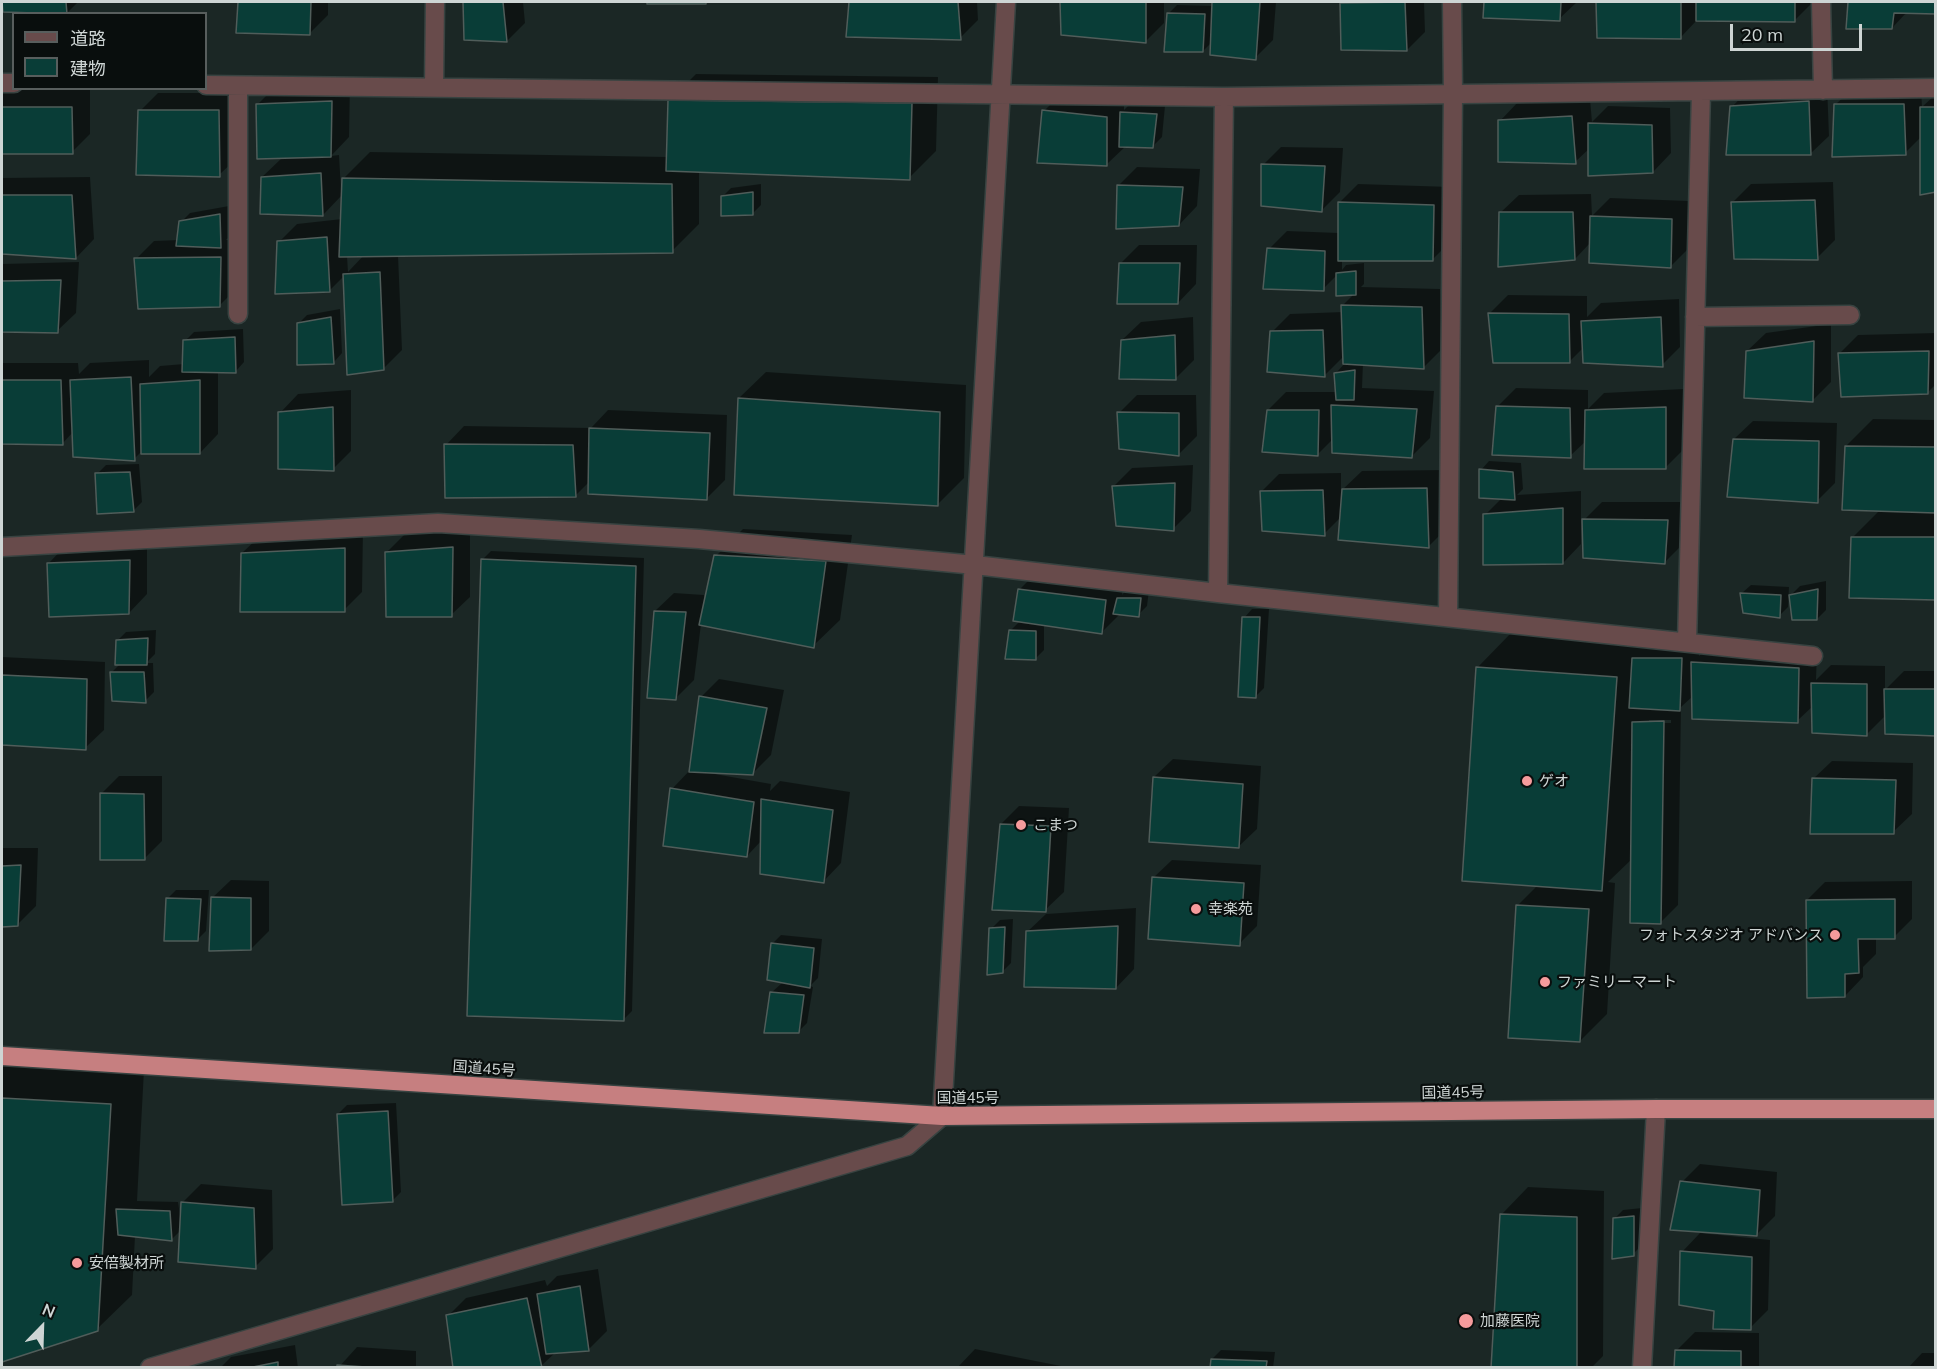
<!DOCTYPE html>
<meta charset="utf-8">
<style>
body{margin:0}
#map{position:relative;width:1937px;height:1369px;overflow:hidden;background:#1b2725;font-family:Mulish,"Noto Sans JP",sans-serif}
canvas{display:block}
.frame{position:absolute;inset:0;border:3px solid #ced5d4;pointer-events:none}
.legend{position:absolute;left:12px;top:12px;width:195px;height:78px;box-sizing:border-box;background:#090e0d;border:2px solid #585e5d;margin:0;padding:8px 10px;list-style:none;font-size:18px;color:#ced5d4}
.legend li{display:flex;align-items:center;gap:12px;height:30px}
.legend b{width:30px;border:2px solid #585e5d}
.north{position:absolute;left:12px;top:1297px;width:60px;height:60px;-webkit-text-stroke:4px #090e0d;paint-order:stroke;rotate:23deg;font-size:16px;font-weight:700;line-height:24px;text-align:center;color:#ced5d4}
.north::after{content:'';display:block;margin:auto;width:21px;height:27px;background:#ced5d4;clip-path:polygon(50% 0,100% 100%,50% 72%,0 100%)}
.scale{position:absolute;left:1730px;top:24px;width:132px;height:27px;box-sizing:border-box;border:3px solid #ced5d4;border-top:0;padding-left:8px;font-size:18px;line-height:21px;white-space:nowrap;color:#ced5d4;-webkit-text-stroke:4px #090e0d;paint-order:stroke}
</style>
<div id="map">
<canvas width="1937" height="1369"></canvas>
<div class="frame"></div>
<ul class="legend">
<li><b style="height:8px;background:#684b4b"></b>道路</li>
<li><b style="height:16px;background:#093d37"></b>建物</li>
</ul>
<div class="north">N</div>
<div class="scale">20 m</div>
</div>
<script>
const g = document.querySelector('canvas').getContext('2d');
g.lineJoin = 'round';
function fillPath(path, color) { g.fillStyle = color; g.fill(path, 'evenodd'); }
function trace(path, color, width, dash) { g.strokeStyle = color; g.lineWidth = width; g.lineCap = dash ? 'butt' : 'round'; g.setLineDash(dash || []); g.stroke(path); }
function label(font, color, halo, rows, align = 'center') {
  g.font = font + ' Mulish,"Noto Sans JP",sans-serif'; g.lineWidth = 4.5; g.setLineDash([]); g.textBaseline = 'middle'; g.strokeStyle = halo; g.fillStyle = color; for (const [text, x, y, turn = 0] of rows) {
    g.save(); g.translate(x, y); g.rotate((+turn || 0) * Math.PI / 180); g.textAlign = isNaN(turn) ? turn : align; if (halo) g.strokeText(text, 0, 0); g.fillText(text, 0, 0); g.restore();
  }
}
fillPath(new Path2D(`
 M4 2H78L66 14 4 11Z
 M239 2H328V15L310 33 238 31Z
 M465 2H523L525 23 507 41 465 38Z
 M648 2H706L705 3Z
 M851 2H977L978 20 960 38 848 35Z
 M1061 2H1164V23L1146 41 1062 34Z
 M1213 2H1276L1273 40 1255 58 1212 42 1203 51 1168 14 1177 5 1213 6Z
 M1343 2H1424L1425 32 1407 50 1342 3Z
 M1485 2H1577L1559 19 1485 16Z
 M1597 2H1813L1795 20 1698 19 1681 37H1598Z
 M1850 2H1936V13L1907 12 1892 28H1847Z
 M696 74 938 77 936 151 909 178 699 170V224L672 251 398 255 402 350 384 368 345 275 330 290 279 242 297 224 342 219 343 194 323 215 262 177 283 157 258 104 276 86 350 83 349 137 331 156 339 155 341 190H343V179L370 152 668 157 669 101ZM364 255 348 272 347 256Z
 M1827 84 1829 136 1810 154 1732 107 1750 88Z
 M1854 87H1921L1922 107 1936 94V191L1922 136 1905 153 1835 105Z
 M3 89H90V134L72 152H2Z
 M158 93H237L238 157 219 175 140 111Z
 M1062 93 1124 99V110L1130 104 1165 106 1162 137 1153 146H1126L1107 164 1044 111Z
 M1590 99 1592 122 1608 106 1670 108 1671 153 1653 172 1590 148 1575 162 1500 121 1518 102Z
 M1281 147 1343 148 1340 192 1322 210 1263 165Z
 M1137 167 1200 169 1197 206 1179 225 1119 185Z
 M90 177 94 239 76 258 2 253V178Z
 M1833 182 1835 240 1817 258 1732 203 1751 184Z
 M761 184V205L752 214 722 197 731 188Z
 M1358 184 1452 187 1451 241 1432 260 1342 259V270L1346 265 1364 263V284L1361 287 1440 289 1442 349 1423 368 1363 363 1362 388 1434 391 1430 438 1412 456 1333 439 1317 455 1268 410 1286 392H1337L1336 373 1346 362 1344 356 1324 376 1272 332 1290 314 1343 312V305L1355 293 1337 275 1323 289 1269 249 1287 231 1339 233 1340 202Z
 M1591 194 1592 216 1610 198 1689 201 1688 249 1670 267 1591 242 1575 259 1500 213 1519 195Z
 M229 206V237L226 240H239L238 287 220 305 136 259 154 241 179 240 181 222 190 213Z
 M1139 245H1197L1196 284 1178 303 1120 264Z
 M79 262 76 313 57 331 2 330V264Z
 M1508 295 1587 296V317L1601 303 1679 299 1680 347 1662 365 1584 347 1570 361 1490 313Z
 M340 309 342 353 334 362 298 324 307 315Z
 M1193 317 1194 360 1176 378 1122 340 1141 322Z
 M1831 324V382L1813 400 1747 351 1766 333Z
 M243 329 244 362 236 371H218V434L200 453H140L134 459 73 432 62 444 2 443V363H78L79 374 90 363 149 360V377L160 366 184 364 185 341 194 332Z
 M1936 333V384L1927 393 1839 354 1858 335Z
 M766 372 966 385 964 478 937 505 739 398Z
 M1516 388 1588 390V409L1604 393 1683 389V450L1665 468 1586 441 1570 456 1497 407Z
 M351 390V451L333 469 280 413 298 394Z
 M1137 395H1196L1197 436 1178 455 1119 413Z
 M608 410 727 415 725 480 707 498 590 481 575 496 446 445 464 426 591 428Z
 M1873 419 1936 420V599L1852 538 1880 510 1846 446Z
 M1753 421 1837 423 1835 483 1817 501 1734 439Z
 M1489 461 1521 463 1523 489 1517 495 1581 491V544L1563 563 1485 515 1502 498 1481 470Z
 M139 464 142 502 133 511 97 474 106 465Z
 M1193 465 1191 511 1173 529 1114 486 1132 468Z
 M1444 470 1447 528 1429 546 1341 517 1324 534 1261 492 1279 474 1341 473V491L1362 471Z
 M1602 502H1685L1683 544 1665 562 1584 520Z
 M470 529V597L451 615 387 552 405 534Z
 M743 529 852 535 840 620 813 646 701 624 694 680 676 698 655 611 674 593 704 595 705 603 716 556Z
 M363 530 362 592 344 610 242 553 261 535Z
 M147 542V594L129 613 48 564 66 545Z
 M491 551 644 558 632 1011 623 1020 482 560Z
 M1037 572 1124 582 1122 595 1127 589 1149 590 1147 606 1138 615 1121 613 1102 632 1044 624V650L1035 659 1011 630 1020 621 1019 590Z
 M1826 581V610L1817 619 1791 595 1800 586Z
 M1751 585 1789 587 1788 607 1779 616 1742 593Z
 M1252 609H1269L1264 688 1255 697 1244 618Z
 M156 630 155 654 146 663H153L154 692 145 701 112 672 121 663 117 641 126 632Z
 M1511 633 1648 643 1700 640 1699 656 1711 644 1817 650 1816 680 1831 665 1885 666V690L1904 671H1936V734L1886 715 1866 735 1813 706 1797 721 1693 696 1681 707 1678 905 1660 923 1632 859 1608 882 1615 883 1607 1014 1580 1041 1518 905 1538 885 1477 668ZM1649 720H1671V723H1649Z
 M2 657 105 662 104 730 85 748 2 743Z
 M719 679 784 690 771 755 753 773 710 771 709 773 771 784 770 791 780 781 850 792 841 863 823 882 762 840 747 856 672 789 691 769 701 697Z
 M1173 759 1261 766 1257 829 1238 847 1154 777Z
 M1832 761 1913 763 1912 814 1893 832 1813 779Z
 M119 776H162V841L144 859 101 794Z
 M1019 806 1069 808 1064 892 1045 910 1001 824Z
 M2 848H38L36 906 18 924 2 925Z
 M1172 860 1261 865 1257 926 1239 944 1153 878Z
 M231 880 269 881V931L251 949 212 898Z
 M1912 881V919L1894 937 1876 938V954L1863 967V977L1845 996 1807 900 1825 882Z
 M176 890H209L206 931 197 940 167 899Z
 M1136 908 1134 969 1116 988 1027 932 1046 914Z
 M1013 919 1011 963 1002 972 991 929 1000 920Z
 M781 935 822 939 818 978 810 986 813 987 807 1023 798 1032 771 993 783 982 772 944Z
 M2 1063 144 1070 137 1201 178 1202 181 1221 182 1203 201 1184 272 1190 273 1249 255 1267 181 1230 171 1240 135 1236 132 1295 97 1329 2 1361Z
 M396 1103 401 1192 392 1201 338 1114 347 1105Z
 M1700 1164 1777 1172 1775 1216 1757 1234 1682 1182Z
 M1528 1187 1604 1191 1603 1356 1591 1368H1492L1502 1214Z
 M1642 1208V1245L1633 1254 1614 1219 1623 1210Z
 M1700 1233 1770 1240 1768 1310 1750 1328 1715 1310 1682 1252Z
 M598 1269 607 1331 588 1350 556 1352 541 1366 448 1316 466 1298 545 1280 547 1286 557 1276Z
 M1695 1332 1759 1333V1368H1675L1676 1351Z
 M295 1345 298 1368H220L231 1357Z
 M357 1347 416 1351V1368H338Z
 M975 1349 1071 1368H957Z
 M1221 1350 1275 1352 1273 1368H1212V1359Z
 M1922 1353H1936V1368H1908Z`), '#0007');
const building = new Path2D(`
 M2 2H66L67 14 3 12Z
 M238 2H311L310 35 236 33Z
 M463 2H503L507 42 464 40Z
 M647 2H706V4H647Z
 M849 2H958L961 40 846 37Z
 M1060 2H1146V43L1061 35Z
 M1212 2H1260L1256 60 1210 55Z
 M1405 2 1407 51 1341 50 1340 3Z
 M1484 2H1561L1560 21 1483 18Z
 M1596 2H1681V39L1597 38Z
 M1696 2H1795V22L1696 21Z
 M1848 2H1936V14L1894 13 1892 29H1846Z
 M1167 13 1205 14 1203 52H1164Z
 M668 100 912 103 910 180 666 171Z
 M332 101 331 157 257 159 256 104Z
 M1809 101 1811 155H1726L1730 106Z
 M1834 104H1904L1906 155 1832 157Z
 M2 107H72L73 154H2Z
 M1920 107H1936V192L1920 195Z
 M138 110H219L220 177 136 175Z
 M1042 110 1107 117V166L1037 163Z
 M1120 112 1157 114 1153 148 1119 147Z
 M1572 116 1576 164 1498 162V120Z
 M1588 123 1652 125 1653 173 1588 176Z
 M1261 164 1325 166 1322 212 1261 206Z
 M321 173 323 216 260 214 261 177Z
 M342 178 672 184 673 253 339 257Z
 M1117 185 1183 187 1179 226 1116 229Z
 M753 192V215L721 216V196Z
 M2 195H72L76 259 2 254Z
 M1815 200 1818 260 1734 259 1731 202Z
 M1338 202 1434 205 1433 261H1338Z
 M1499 212H1573L1575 260 1498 267Z
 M220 214 221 248 176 246 179 221Z
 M1590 216 1672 219 1671 268 1589 263Z
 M327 237 330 292 275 294 277 241Z
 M1267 248 1325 251 1324 291 1263 289Z
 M221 257 220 307 138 309 134 258Z
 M1119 263H1180L1178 304H1117Z
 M1356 271V295L1336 296V273Z
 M380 272 384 370 347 375 343 274Z
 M61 280 58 333 2 332V281Z
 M1341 305 1422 307 1424 369 1343 364Z
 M1488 313 1569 314 1570 363H1493Z
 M331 317 334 364 297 365V323Z
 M1661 317 1663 367 1583 363 1581 321Z
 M1323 330 1325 377 1267 372 1270 331Z
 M1175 335 1176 380 1119 379 1121 340Z
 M235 337 236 373 182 372 183 340Z
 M1814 341 1813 402 1744 398 1746 351Z
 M1929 351 1928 394 1841 397 1838 353Z
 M1355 370 1354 400H1336L1334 373Z
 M131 377 135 461 73 457 70 380Z
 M2 380H61L63 445 2 444Z
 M200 380V454H141L140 384Z
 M738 398 940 412 938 506 734 495Z
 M1331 405 1417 409 1412 458 1332 453Z
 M1496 406 1570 408 1571 458 1492 455Z
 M333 407 334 471 278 469V412Z
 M1666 407V469H1584L1585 410Z
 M1267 410H1319L1318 456 1262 452Z
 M1117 412 1179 413V456L1119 449Z
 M589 428 710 433 707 500 588 494Z
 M1733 439 1819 441 1818 503 1727 497Z
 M444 444 573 445 576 497 445 498Z
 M1845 446 1936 447V513L1842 510Z
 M1479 469 1513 472 1515 500 1479 498Z
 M130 472 134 512 97 514 95 473Z
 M1175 483 1174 531 1116 526 1112 486Z
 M1427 488 1429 548 1338 540 1342 489Z
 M1323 490 1325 536 1262 531 1260 491Z
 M1563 508V564L1483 565V514Z
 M1582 519 1668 520 1665 564 1583 558Z
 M1851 537H1936V600L1849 598Z
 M453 547 452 617H386L385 552Z
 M345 548V612H240L241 553Z
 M714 555 826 561 814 648 699 625Z
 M481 559 636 566 624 1021 467 1016Z
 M130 560 129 614 49 617 47 563Z
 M1018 589 1106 600 1102 634 1013 621Z
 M1818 589 1817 620H1792L1789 595Z
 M1740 593 1781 595 1780 618 1743 613Z
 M1117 598H1141L1139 617 1113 614Z
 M654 611 686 612 676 700 647 698Z
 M1242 617H1260L1256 698 1238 697Z
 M1009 630 1036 631V660L1005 659Z
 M148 638 147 665H115L116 640Z
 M1632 658H1682L1680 711 1629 708Z
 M1691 662 1799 668 1798 723 1692 719Z
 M1476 667 1617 677 1602 891 1462 881Z
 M110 672H144L146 703 112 701Z
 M2 675 87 679 86 750 2 745Z
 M1811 683 1867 684V736L1812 733Z
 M1884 689H1936V736L1885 734Z
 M699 696 767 708 753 775 689 772Z
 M1664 721 1661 924 1630 923 1632 722Z
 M1153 777 1243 784 1239 848 1149 842Z
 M1812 778 1896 780 1894 834H1810Z
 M670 788 754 802 747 857 663 846Z
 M100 793 144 794 145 860H100Z
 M761 799 833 810 824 883 760 874Z
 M1000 824 1051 826 1046 912 992 910Z
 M21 865 18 926 2 927V866Z
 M1152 877 1244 883 1240 946 1148 939Z
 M211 897 251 898V950L209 951Z
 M166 898 201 899 198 941H164Z
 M1895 899V939H1858L1859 973 1845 974V997L1807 998 1806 900Z
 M1516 905 1589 909 1580 1042 1508 1038Z
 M1118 926 1116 989 1024 987 1026 931Z
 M1005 927 1003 973 987 975 989 928Z
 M771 943 814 948 810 988 767 980Z
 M770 992 804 995 799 1033H764Z
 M2 1098 111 1104 98 1331 2 1362Z
 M388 1111 393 1202 342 1205 337 1114Z
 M1680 1181 1760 1190 1757 1236 1670 1230Z
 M181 1202 254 1208 256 1269 178 1262Z
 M116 1209 170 1211 172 1241 118 1235Z
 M1500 1214 1577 1217V1368H1491Z
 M1634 1216V1256L1612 1259 1613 1218Z
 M1680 1251 1752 1257 1751 1330 1713 1329 1714 1311 1679 1305Z
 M580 1286 589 1351 546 1354 537 1294Z
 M527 1298 542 1368H453L446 1315Z
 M1675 1350 1741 1351V1368H1674Z
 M1211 1359 1267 1361 1266 1368H1210Z
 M278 1362V1368H248Z
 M337 1365 380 1368H337Z`);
fillPath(building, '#093d37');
trace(building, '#505d5a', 1.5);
const minor = new Path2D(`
 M1821 2 1823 90
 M2 83H14
 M206 85 1224 97 1936 88
 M238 86V314
 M434 87 435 2
 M1695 317 1850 315
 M2 547 438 523 699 539 975 565 1218 593 1813 656
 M1218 593 1224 97
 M1448 616 1453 93 1452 2
 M1687 642 1701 92
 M150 1368 907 1146 942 1116 1006 2
 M1642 1368 1656 1109`);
const highway = new Path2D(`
 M2 1056 942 1116 1656 1109H1936`);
trace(minor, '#384341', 21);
trace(highway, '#384341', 21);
trace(minor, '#684b4b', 18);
trace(highway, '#c67f80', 18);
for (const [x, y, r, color] of [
 [1527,781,6,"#f59b9c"],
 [1021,825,6,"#f59b9c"],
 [1196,909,6,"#f59b9c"],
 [1835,935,6,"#f59b9c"],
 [1545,982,6,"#f59b9c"],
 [77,1263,6,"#f59b9c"],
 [1466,1321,8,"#f59b9c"]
]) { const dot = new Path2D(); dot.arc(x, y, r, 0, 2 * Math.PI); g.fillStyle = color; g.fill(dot); trace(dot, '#090e0d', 2); }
label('15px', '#ced5d4', '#090e0d', [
 ["ゲオ",1539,781],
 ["こまつ",1033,825],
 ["幸楽苑",1208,909],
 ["フォトスタジオ アドバンス",1823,935,"right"],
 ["ファミリーマート",1557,982],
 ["安倍製材所",89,1263],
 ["加藤医院",1480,1321]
], 'left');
label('15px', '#ced5d4', '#090e0d', [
 ["国道45号",484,1069,4],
 ["国道45号",1453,1093,-1],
 ["国道45号",968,1098]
]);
</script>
